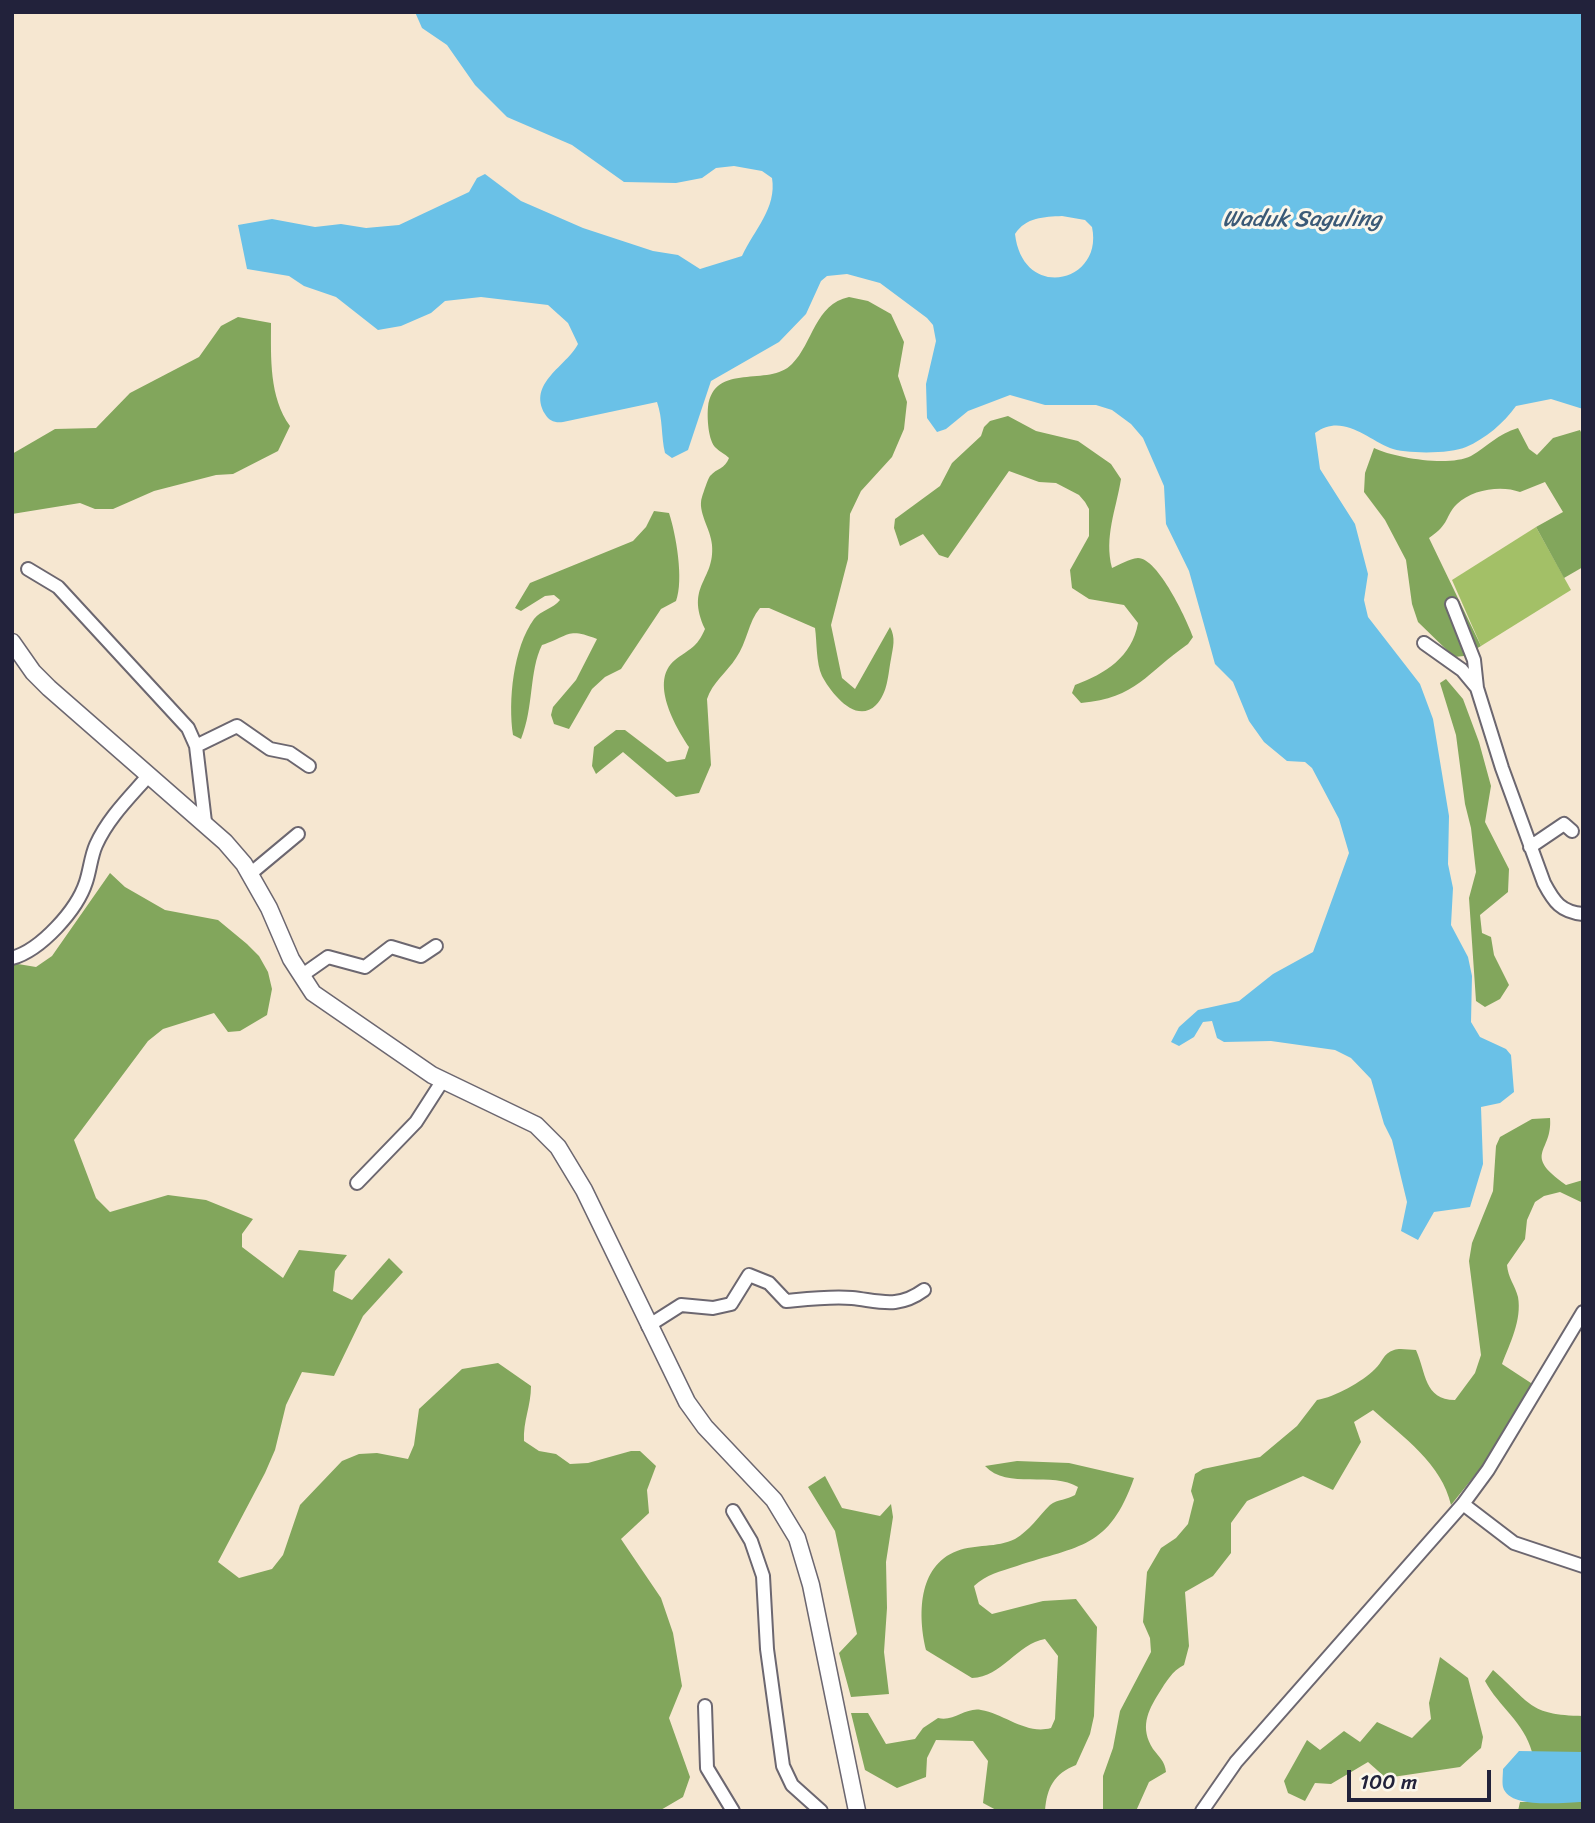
<!DOCTYPE html>
<style>
body{margin:0}
#map{position:relative;width:1595px;height:1823px;overflow:hidden;background:#f6e7d1;font-family:Sriracha,sans-serif}
canvas{display:block}
.frame{position:absolute;inset:0;border:14px solid #22223b;pointer-events:none}
.scale{position:absolute;left:1347px;top:1770px;width:144px;height:32px;box-sizing:border-box;border:4px solid #22223b;border-top:0;padding-left:9px;font-size:21px;line-height:24px;white-space:nowrap;color:#22223b;-webkit-text-stroke:5px #fbf7ec;paint-order:stroke}
</style>
<div id="map">
<canvas width="1595" height="1823"></canvas>
<div class="frame"></div>
<div class="scale">100 m</div>
</div>
<script>
const g = document.querySelector('canvas').getContext('2d');
g.lineJoin = 'round';
function fillPath(path, color) { g.fillStyle = color; g.fill(path, 'evenodd'); }
function trace(path, color, width, dash) { g.strokeStyle = color; g.lineWidth = width; g.lineCap = dash ? 'butt' : 'round'; g.setLineDash(dash || []); g.stroke(path); }
function label(font, color, halo, rows, align = 'center') {
  g.font = font + ' Sriracha,sans-serif'; g.lineWidth = 6; g.setLineDash([]); g.textBaseline = 'middle'; g.strokeStyle = halo; g.fillStyle = color; for (const [text, x, y, turn = 0] of rows) {
    g.save(); g.translate(x, y); g.rotate((+turn || 0) * Math.PI / 180); g.textAlign = isNaN(turn) ? turn : align; if (halo) g.strokeText(text, 0, 0); g.fillText(text, 0, 0); g.restore();
  }
}
fillPath(new Path2D(`
 M1536 527 1571 590 1481 646 1452 580Z`), '#a3c067');
fillPath(new Path2D(`
 M849 297 868 301 891 314 904 342 898 376 907 402 904 429 892 457 861 491 850 514 848 559 831 625 842 678 855 689 890 627C896 638 893 647 891 659 888 674 888 693 876 705 856 725 831 693 822 676 816 663 817 642 815 628L769 608H760C748 622 747 643 736 658 727 672 712 683 707 699L711 765 699 793 676 797 623 752 596 774 592 766 594 747 616 730H625L667 762 685 759 689 747C675 726 649 681 675 660 689 649 697 648 705 629 685 585 715 581 712 545 711 529 697 512 702 497 704 491 707 481 710 476 717 468 725 469 729 458 725 454 720 452 716 448 708 441 707 417 708 407 714 361 769 388 792 364 813 343 815 304 849 297Z
 M238 317 271 323C271 358 269 397 290 426L278 451 233 474 216 475 154 491 113 509H95L80 503 12 514V454L55 429 96 428 130 393 199 357 221 326Z
 M1008 416 1036 431 1078 441 1111 464 1121 479C1116 510 1104 537 1112 568 1119 565 1129 559 1138 558 1158 558 1187 620 1193 637L1188 644C1146 673 1137 698 1081 703L1072 693 1075 685C1105 674 1132 657 1138 623L1124 605 1089 599 1072 588 1070 570 1089 536V509L1085 502 1079 495 1056 483 1039 482 1009 471 948 558 939 555 923 534 900 546 894 528 895 519 940 486 952 463 981 436 984 427 990 421Z
 M1518 428 1529 449 1537 455 1553 438 1580 430 1583 436V567L1564 578 1536 527 1563 512 1545 482 1520 492C1502 485 1472 489 1457 504 1444 517 1451 523 1429 538L1481 646 1464 656 1454 657 1418 622 1412 604 1406 560 1385 520 1364 492 1365 473 1374 448C1395 458 1449 467 1471 456 1488 446 1498 434 1518 428Z
 M654 511 669 513C676 534 684 580 676 601L661 609 621 669 605 677 592 689 569 729 554 724 551 715 553 707 576 680 597 639C567 627 569 636 542 645 529 671 534 707 521 739L513 735C508 701 513 648 534 619 541 610 553 609 560 600L554 595 545 596 521 611 515 608 530 583 633 541 646 527Z
 M1446 679 1463 699 1479 742 1491 786 1485 822 1509 869 1508 892 1480 915 1482 933 1491 937 1494 955 1509 985 1500 999 1485 1007 1476 1001 1469 898 1476 872 1471 828 1465 804 1456 735 1440 683Z
 M110 873 125 887 165 910 218 920 247 944 259 956 268 972 272 989 267 1015 240 1031 228 1032 214 1013 163 1029 148 1041 74 1140 96 1198 110 1212 168 1195 206 1200 253 1219 242 1234V1247L283 1278 299 1250 347 1255 335 1271 333 1291 352 1300 389 1258 403 1272 363 1316 334 1376 302 1372 286 1405 275 1450 265 1473 218 1562 239 1578 272 1569 283 1555 300 1505 342 1461 359 1454 377 1453 408 1459 414 1445 419 1409 462 1369 498 1363 531 1386C531 1406 523 1421 524 1441L539 1451 556 1454 570 1464 588 1463 631 1451H640L656 1466 647 1490 649 1513 621 1539 661 1598 673 1633 682 1686 669 1718 690 1777 683 1797 659 1811H12V963L36 967 52 956Z
 M1550 1118C1553 1153 1521 1153 1566 1185L1583 1180V1203L1560 1192 1544 1196 1535 1202 1527 1220 1525 1239 1507 1265C1508 1278 1515 1285 1518 1297 1522 1320 1510 1343 1502 1364L1534 1385 1491 1455 1451 1505C1442 1464 1403 1437 1373 1410L1354 1422 1361 1442 1333 1490 1303 1476 1247 1501 1231 1523V1553L1213 1576 1185 1592 1189 1646 1184 1665C1172 1671 1166 1682 1159 1693 1147 1712 1140 1728 1153 1749 1159 1757 1165 1761 1166 1772L1149 1782 1136 1811H1103V1776L1113 1748 1120 1711 1151 1652 1150 1638 1143 1622 1147 1572 1161 1548 1176 1538 1188 1524 1194 1500 1191 1491 1195 1474 1203 1469 1260 1457 1297 1426 1317 1400C1335 1397 1362 1382 1375 1369 1382 1363 1383 1353 1394 1350 1400 1348 1409 1350 1416 1350 1426 1372 1424 1400 1455 1400L1475 1373 1481 1355 1469 1261 1472 1243 1493 1191 1496 1146 1500 1137 1532 1119Z
 M1017 1461 1069 1463 1134 1478C1109 1549 1080 1545 1017 1566 999 1572 987 1574 974 1586L979 1604 992 1614 1043 1601 1076 1599 1097 1627 1094 1716 1090 1734 1076 1765C1054 1774 1047 1787 1045 1811H998L983 1803 988 1761 973 1741 936 1740 927 1758 926 1777 897 1788 865 1770 851 1713H868L886 1744 915 1739 923 1728 938 1718C954 1722 966 1707 981 1710 1005 1714 1026 1735 1051 1728L1055 1719 1058 1656 1045 1639C1017 1644 1002 1677 972 1678L926 1650C918 1617 917 1566 957 1551 975 1544 997 1548 1015 1539 1029 1531 1039 1516 1050 1505 1058 1499 1067 1500 1075 1495L1078 1487C1053 1471 1007 1490 985 1466Z
 M825 1476 842 1508 880 1516 891 1504 893 1517 886 1562 887 1608 884 1652 889 1694 851 1697 839 1653 857 1634 835 1531 808 1487Z
 M1440 1657 1468 1678 1483 1737 1481 1748 1460 1767 1386 1778 1368 1762 1331 1784 1315 1783 1305 1801 1288 1793 1284 1781 1307 1740 1320 1750 1344 1731 1360 1742 1377 1722 1412 1738 1431 1719 1429 1703Z
 M1493 1670C1531 1703 1528 1715 1583 1716V1752H1532C1524 1722 1499 1707 1485 1681Z
 M1520 1802H1583V1811H1518Z`), '#82a65c');
fillPath(new Path2D(`
 M415 12H1583V409L1551 399 1516 406C1504 423 1485 439 1466 447 1451 454 1405 454 1390 448 1366 438 1342 413 1315 433L1320 469 1355 524 1368 574 1364 600 1368 617 1420 684 1433 719 1449 816 1448 864 1453 888 1451 925 1468 957 1472 976 1471 1022 1480 1037 1506 1049 1511 1055 1514 1092 1500 1103 1481 1107 1483 1164 1470 1207 1434 1212 1418 1240 1401 1231 1407 1202 1392 1140 1384 1124 1371 1079 1351 1058 1335 1050 1271 1041 1224 1042 1217 1038 1212 1021 1203 1022 1194 1037 1179 1046 1171 1042 1179 1027 1198 1010 1239 1001 1273 974 1313 952 1349 853 1339 819 1312 768 1305 762 1287 761 1264 742 1249 721 1233 682 1215 664 1189 571 1166 524 1164 486 1143 438 1131 424 1112 410 1096 405H1045L1010 395 968 411 946 429 937 432 927 418 926 384 936 341 933 325 927 318 880 283 847 274 827 276 821 281 806 314 779 342 711 381 688 450 672 458 665 453C661 436 663 419 657 402L563 422C555 423 549 421 545 414 527 383 567 366 578 344L568 323 548 305 481 297 445 301 431 313 401 326 378 330 336 297 304 286 289 276 247 269 238 225 272 219 315 227 341 224 366 228 399 225 469 192 477 178 485 174 521 201 583 228 653 251 678 255 700 269 742 256C754 230 777 208 772 178L762 171 734 166 716 168 702 178 676 183 624 182 572 145 507 117 475 85 447 45 422 28ZM1062 216 1085 220 1092 227C1104 283 1023 302 1015 234 1026 217 1044 217 1062 216Z
 M1519 1751 1583 1752V1802C1565 1802 1509 1810 1503 1787 1502 1782 1503 1774 1503 1769Z`), '#6ac1e7');
const minor = new Path2D(`
 M28 569 58 587 188 728 196 746 205 822
 M1452 604 1474 660 1477 688 1502 768 1544 883C1554 902 1561 912 1583 914
 M1424 643 1462 670 1477 688
 M196 746 237 726 270 749 290 753 309 766
 M1530 847 1564 824 1572 831
 M250 874 298 834
 M12 958C41 950 77 910 86 882 90 870 91 856 96 845 108 818 130 797 149 775
 M301 976 328 957 365 967 391 947 421 956 436 946
 M357 1183 416 1122 443 1080
 M648 1326 681 1305 713 1308 731 1304 749 1275 769 1283 786 1301C807 1299 831 1296 852 1298 880 1301 898 1309 924 1290
 M1463 1504 1514 1543 1583 1566
 M733 1511 751 1541 763 1576 767 1649 783 1766 792 1785 821 1811
 M705 1706 707 1768 733 1811
 M1202 1811 1236 1762 1463 1504 1488 1470 1583 1312`);
const major = new Path2D(`
 M12 642 33 672 49 688 225 842 244 864 269 908 291 959 313 993 432 1075 536 1125 558 1147 584 1190 687 1402 705 1427 774 1500 797 1538 811 1585 857 1811`);
trace(minor, '#6c6770', 16);
trace(major, '#6c6770', 19);
trace(minor, '#fff', 12);
trace(major, '#fff', 16);
label('italic 23px', '#3b5a77', '#fbf7ec', [
 ["Waduk Saguling",1302,220]
]);
</script>
